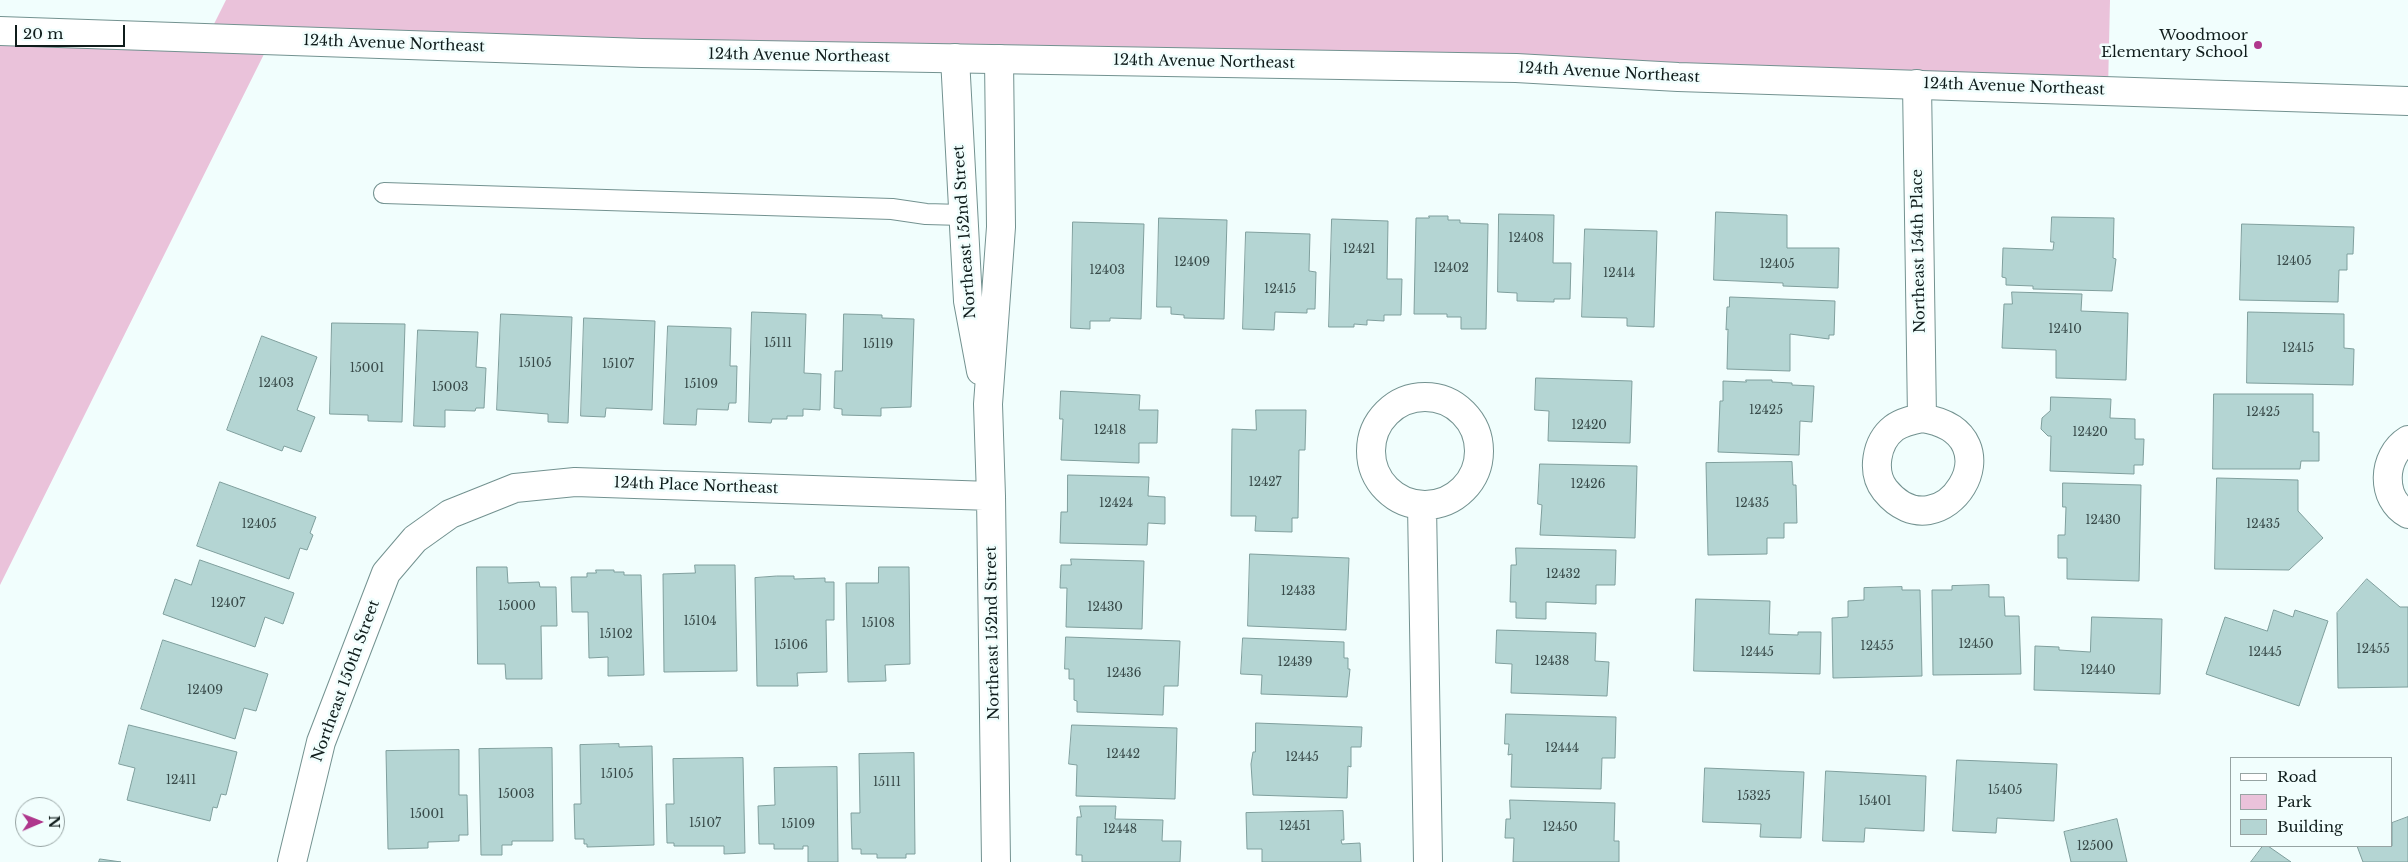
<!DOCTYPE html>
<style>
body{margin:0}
#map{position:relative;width:2408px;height:862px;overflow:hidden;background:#f1fefd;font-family:"Libre Baskerville",serif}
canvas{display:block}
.legend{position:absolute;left:2230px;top:757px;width:162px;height:90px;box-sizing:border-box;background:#f1fefd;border:1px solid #97a4a3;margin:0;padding:6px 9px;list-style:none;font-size:15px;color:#0f1c1b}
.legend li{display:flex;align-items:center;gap:10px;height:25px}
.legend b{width:25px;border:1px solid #97a4a3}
.north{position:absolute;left:15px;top:797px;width:50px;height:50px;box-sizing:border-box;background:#f1fefd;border:1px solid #97a4a3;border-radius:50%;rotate:89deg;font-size:14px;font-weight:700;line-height:20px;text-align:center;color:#0f1c1b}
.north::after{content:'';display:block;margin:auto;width:18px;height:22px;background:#af378c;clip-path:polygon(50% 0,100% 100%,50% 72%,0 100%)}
.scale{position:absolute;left:15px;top:25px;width:110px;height:22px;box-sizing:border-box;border:2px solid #0f1c1b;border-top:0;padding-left:6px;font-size:15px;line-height:18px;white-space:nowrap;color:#0f1c1b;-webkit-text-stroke:4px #f1fefd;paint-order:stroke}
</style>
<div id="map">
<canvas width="2408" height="862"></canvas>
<ul class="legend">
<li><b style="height:6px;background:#fff"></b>Road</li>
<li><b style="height:14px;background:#eac2da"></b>Park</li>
<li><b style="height:14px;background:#b4d5d3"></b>Building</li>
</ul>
<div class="north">N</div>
<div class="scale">20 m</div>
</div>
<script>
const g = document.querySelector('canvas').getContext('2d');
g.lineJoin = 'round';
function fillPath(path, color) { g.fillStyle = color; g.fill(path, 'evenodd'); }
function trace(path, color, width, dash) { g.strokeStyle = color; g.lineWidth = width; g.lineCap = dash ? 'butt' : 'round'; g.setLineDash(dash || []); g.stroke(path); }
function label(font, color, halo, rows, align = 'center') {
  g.font = font + ' "Libre Baskerville",serif'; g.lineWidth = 5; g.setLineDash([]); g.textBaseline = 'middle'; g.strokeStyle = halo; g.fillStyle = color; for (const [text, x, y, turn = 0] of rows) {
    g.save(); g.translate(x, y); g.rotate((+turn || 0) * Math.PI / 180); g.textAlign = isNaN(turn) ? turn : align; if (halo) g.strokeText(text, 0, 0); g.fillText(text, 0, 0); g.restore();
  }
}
fillPath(new Path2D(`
 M226 0H2110L2108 90 271 40 0 585V31L207 38Z`), '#eac2da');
const building = new Path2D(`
 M1716 212 1787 215V248H1839L1838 288 1783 286V283L1714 280Z
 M1499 214 1554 215 1553 263H1571L1570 299H1554V302L1517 301V293L1498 292Z
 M1429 216H1448V220H1460V223L1488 224 1486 329H1461V317H1447V314H1414L1416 218H1429Z
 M2052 217 2114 218 2113 258 2116 259 2112 291 2033 289V286L2006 285V278L2002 277 2003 248 2053 250 2054 242H2051Z
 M1159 218 1227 220 1224 319 1184 318V315L1171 314V307H1157Z
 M1332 219 1388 221 1387 279H1402L1401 315H1384V321L1367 320V325L1354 324V327H1329Z
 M1073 222 1144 224 1141 319 1110 318V321H1090V329L1071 328Z
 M2242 224 2354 227 2353 254H2347V270H2339L2338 302 2240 300Z
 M1585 229 1657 231 1654 327 1627 326V318L1582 317Z
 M1246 232 1310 234 1309 271 1316 272 1315 309H1307V313L1275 312 1274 330 1243 329Z
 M2012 292 2082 294 2081 311 2128 313 2126 380 2056 378V350L2002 348 2004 304H2012Z
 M1730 297 1835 301 1834 335H1829V339L1790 334V371L1727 369 1728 329 1726 330 1727 307H1729Z
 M752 312 806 314 804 373 821 374 820 410 803 409V416H787V419H772L771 423 749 422Z
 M2248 312 2344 314V348L2354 349 2353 385 2247 383Z
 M501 314 572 317 568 423 548 422V414L497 410Z
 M844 314 882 315V318L914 319 911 407 881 408V416L842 415V409L834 408 835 371H842Z
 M584 318 655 321 652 410 606 408 605 417 581 416Z
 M332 323 405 324 402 422 368 421V415L330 414Z
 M668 326 731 328 730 366H737L736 403H729L728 410 697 409 696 425 664 424Z
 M418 330 478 332 476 367 486 368 484 408H476L475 411 445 410V427L414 426Z
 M262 336 317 357 297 410 315 417 301 452 284 446 282 451 227 430Z
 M1536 378 1632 381 1630 443 1548 441 1549 411 1535 410Z
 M1746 380H1772V382L1792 383V385L1814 386 1812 422 1800 421 1799 455 1718 452 1720 401H1723V381L1746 382Z
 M1061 391 1140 395 1139 410H1158L1157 443H1139V463L1061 460 1063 419H1060Z
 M2214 394H2313V432H2319V461H2301L2300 469H2213Z
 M2051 397 2111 399 2110 418 2135 419V439H2144L2143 465H2134V474L2050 471 2051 436H2048L2041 429 2042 418 2050 411Z
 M1256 410H1306L1305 450H1299L1298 518H1292V532L1255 531 1256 516H1231L1232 429 1256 430Z
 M1792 462 1793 485H1796L1797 523H1784V538H1767V554L1708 555 1706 463Z
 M1540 464 1637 466 1635 538 1540 535 1542 505 1538 504Z
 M1068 475 1149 477 1148 496 1165 497V524L1148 523 1147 545 1060 543 1061 512H1067Z
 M2217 478 2298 480V511L2323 538 2289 570 2215 569Z
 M220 482 316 517 310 533 313 535 307 550 300 548 289 579 197 546Z
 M2063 483 2141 485 2139 581 2067 579V558H2058V535H2065L2066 507H2063Z
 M1516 548 1616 550 1615 585H1596V604L1546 602V619L1516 618V602H1510L1511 565H1516Z
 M1250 554 1349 558 1346 630 1248 626Z
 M1071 559 1144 561 1142 629 1066 627 1067 588H1060L1061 565H1071Z
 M200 560 294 593 283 624 265 617 255 647 163 614 175 579 191 585Z
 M695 565H735L737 671 664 672 663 574 695 573Z
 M477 567H507L508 583 539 582 540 587H556L557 626H541L542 679H506L505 664H478Z
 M879 567H909L910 664 885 665 886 681 848 682 846 583H878Z
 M596 570H614V572H624V575H641L644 675 608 676V657L589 658 588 612H572L571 577H587V573H596Z
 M777 576H794V579L825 578V582H834V620H826L827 672 797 673 798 686H757L755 578Z
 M2367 579 2400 607H2408V687L2338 688 2337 613Z
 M1989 585V597H2004L2005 616H2019L2021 674 1933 675 1932 590H1952V586Z
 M1902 587V590H1920L1922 676 1833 678 1832 618 1848 617V601L1864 600V588Z
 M1696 599 1770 601 1769 634 1798 635V632H1821L1820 674 1694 671Z
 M2274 610 2293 617 2295 610 2328 621 2299 706 2206 674 2225 617 2267 631Z
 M2092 617 2162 619 2160 694 2034 690 2035 646 2059 647V650L2090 652Z
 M1497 630 1596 633 1595 661 1609 662 1607 696 1511 693 1512 664 1496 663Z
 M1066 637 1180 641 1178 686H1164L1163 715 1077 712V701L1074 700V679H1069V669H1065Z
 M1243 638 1344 642V658H1348V669H1350L1347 697 1261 694 1262 675 1241 674Z
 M163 640 268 674 256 711 244 708 235 739 141 709Z
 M1506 714 1616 717 1615 758H1602L1601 789 1511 787 1512 754 1508 755 1509 744H1505Z
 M1256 723 1362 727 1361 747H1351V767L1348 766 1347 798 1253 795 1251 764 1253 752H1255Z
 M129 725 237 752 226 795 221 794 217 808 213 807 210 821 127 800 135 768 119 764Z
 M1072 725 1177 728 1175 799 1076 796 1077 765 1069 764Z
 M619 744V747L652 746 654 845 587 847V844H584V839H575L574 804H581L580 745Z
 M552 748 553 841H512V845H502V855H481L479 749Z
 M459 750V795H467L468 835H459V841L428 842V848L388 849 386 751Z
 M914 753 915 854H906V858H877V854H861V849H852L851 813H860L859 754Z
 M743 758 745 853 724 854V846H674V843H667L666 804H674L673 759Z
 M1957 760 2057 764 2054 821 1997 818 1996 833 1953 831Z
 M837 767 838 862H808V846H803V849H774V844H759L758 806 775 805 774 768Z
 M1705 768 1804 772 1801 838 1760 837 1761 824 1703 822Z
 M1826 771 1926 776 1924 831 1865 828 1864 842 1823 841Z
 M1510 800 1615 803 1614 841H1619V862H1513L1514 838H1505L1506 819H1510Z
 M1080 806H1116L1115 819 1163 820 1162 841H1181L1180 862H1082V855H1076L1077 817H1081Z
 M1343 811 1344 840H1341L1342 844 1360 843 1361 862H1262V849H1247L1246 813Z
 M2408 817V862H2363L2357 846H2392V823Z
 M2117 819 2127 862H2071L2064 832Z
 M2263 846H2268L2291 862H2251Z
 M100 859 121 862H99Z`);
fillPath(building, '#b4d5d3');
trace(building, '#7f9f9d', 1);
const lane = new Path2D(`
 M384 193 892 209 926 214 962 215`);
const street = new Path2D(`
 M955 58 968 301 981 371
 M1917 84 1922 418C2022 434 1941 559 1885 490 1871 472 1876 442 1894 428 1902 422 1912 420 1922 418
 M1371 451a54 54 0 1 1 108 0a54 54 0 1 1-108 0Z
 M2408 440C2382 456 2380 499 2408 514
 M1422 505 1428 862
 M292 862 321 742 386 573 415 539 450 514 515 488 575 482 991 496
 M996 862 991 496 988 404 1001 227 999 59`);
const secondary = new Path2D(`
 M0 31 642 53 1516 68 1678 77 2408 101`);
trace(lane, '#739290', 22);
trace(street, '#739290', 30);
trace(secondary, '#739290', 30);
trace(lane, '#fff', 20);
trace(street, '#fff', 28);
trace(secondary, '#fff', 28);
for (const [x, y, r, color] of [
 [2258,45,5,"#af378c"]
]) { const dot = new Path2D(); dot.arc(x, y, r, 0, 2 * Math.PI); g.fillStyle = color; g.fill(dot); trace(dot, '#f1fefd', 2); }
label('12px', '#384a49', null, [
 ["12408",1526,239],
 ["12421",1359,250],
 ["12405",2294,262],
 ["12409",1192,263],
 ["12405",1777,265],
 ["12402",1451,269],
 ["12403",1107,271],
 ["12414",1619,274],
 ["12415",1280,290],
 ["12410",2065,330],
 ["15111",778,344],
 ["15119",878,345],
 ["12415",2298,349],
 ["15105",535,364],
 ["15107",618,365],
 ["15001",367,369],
 ["12403",276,384],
 ["15109",701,385],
 ["15003",450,388],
 ["12425",1766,411],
 ["12425",2263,413],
 ["12420",1589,426],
 ["12418",1110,431],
 ["12420",2090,433],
 ["12427",1265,483],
 ["12426",1588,485],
 ["12424",1116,504],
 ["12435",1752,504],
 ["12430",2103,521],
 ["12405",259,525],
 ["12435",2263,525],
 ["12432",1563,575],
 ["12433",1298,592],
 ["12407",228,604],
 ["15000",517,607],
 ["12430",1105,608],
 ["15104",700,622],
 ["15108",878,624],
 ["15102",616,635],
 ["12450",1976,645],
 ["15106",791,646],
 ["12455",1877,647],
 ["12455",2373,650],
 ["12445",1757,653],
 ["12445",2265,653],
 ["12438",1552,662],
 ["12439",1295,663],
 ["12440",2098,671],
 ["12436",1124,674],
 ["12409",205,691],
 ["12444",1562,749],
 ["12442",1123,755],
 ["12445",1302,758],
 ["15105",617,775],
 ["12411",181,781],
 ["15111",887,783],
 ["15405",2005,791],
 ["15003",516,795],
 ["15325",1754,797],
 ["15401",1875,802],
 ["15001",427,815],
 ["15107",705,824],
 ["15109",798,825],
 ["12451",1295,827],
 ["12450",1560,828],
 ["12448",1120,830],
 ["12500",2095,847]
]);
label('15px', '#0f1c1b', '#f1fefd', [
 ["Woodmoor",2248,36],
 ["Elementary School",2248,53]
], 'right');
label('15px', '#0f1c1b', '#f1fefd', [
 ["124th Avenue Northeast",394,44,2],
 ["124th Avenue Northeast",799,56,1],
 ["124th Avenue Northeast",1204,62,1],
 ["124th Avenue Northeast",1609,73,3],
 ["124th Avenue Northeast",2014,87,2],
 ["Northeast 152nd Street",965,232,-94],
 ["Northeast 154th Place",1919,251,-91],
 ["124th Place Northeast",696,486,2],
 ["Northeast 152nd Street",993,633,-91],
 ["Northeast 150th Street",346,681,-70]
]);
</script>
